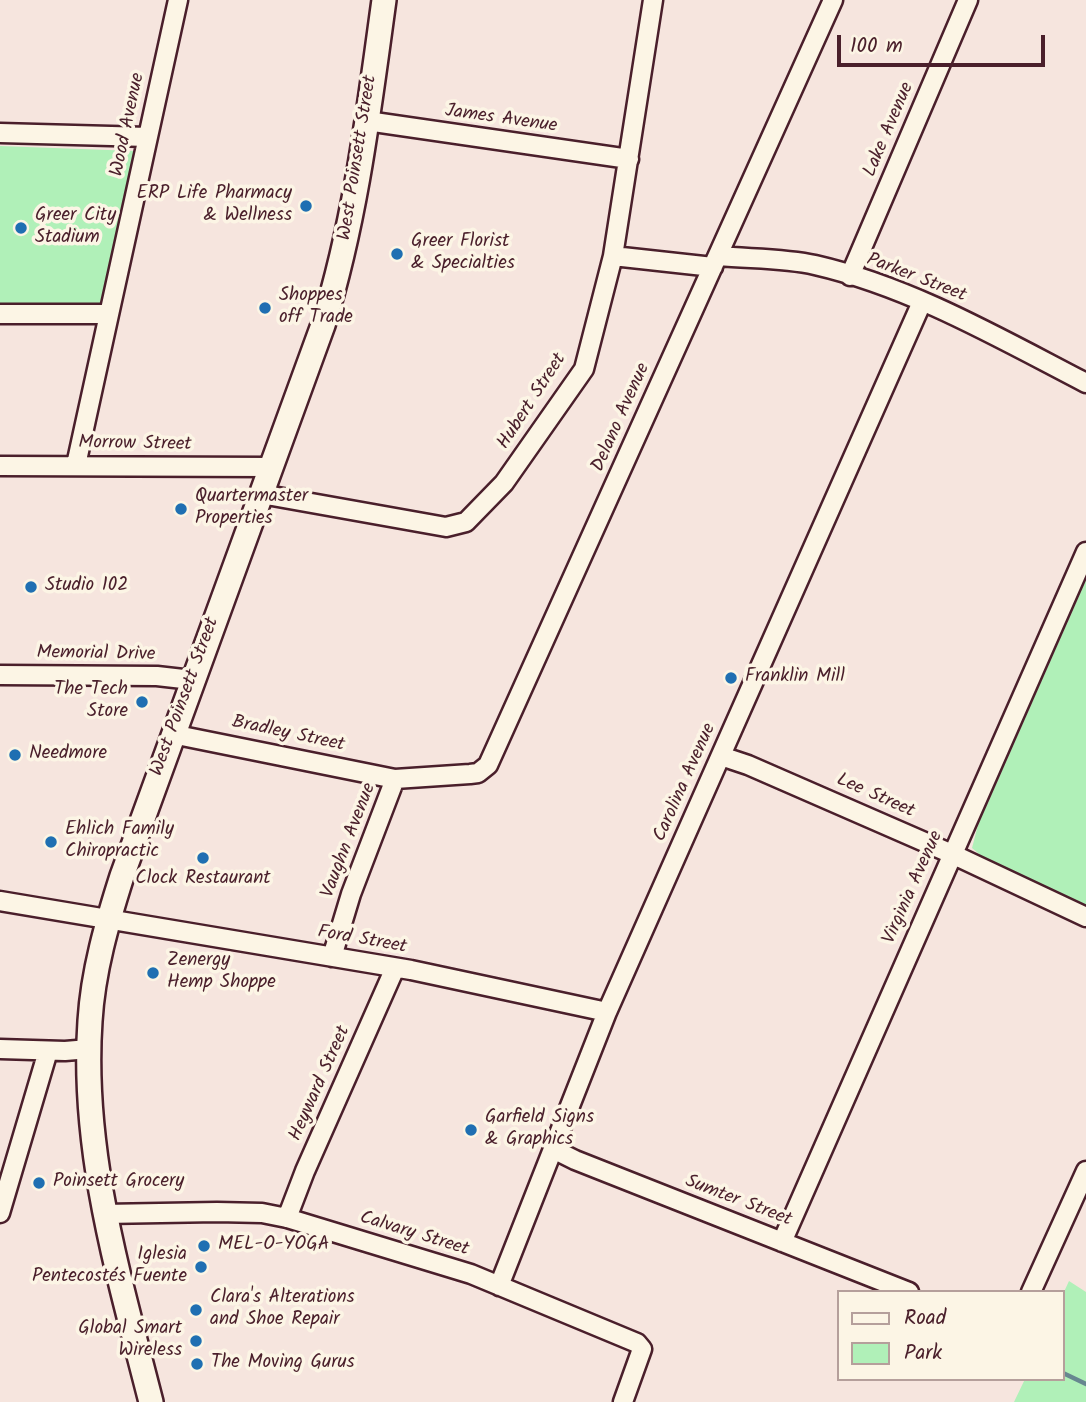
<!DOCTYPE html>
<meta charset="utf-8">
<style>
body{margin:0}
#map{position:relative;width:1086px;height:1402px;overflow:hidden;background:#f6e5de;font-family:Kalam,sans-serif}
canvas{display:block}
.legend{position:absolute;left:837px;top:1290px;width:228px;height:91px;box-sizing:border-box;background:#fcf5e5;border:2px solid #b59f9b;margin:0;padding:9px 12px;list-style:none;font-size:21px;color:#4a1f2b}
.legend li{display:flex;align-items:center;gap:14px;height:35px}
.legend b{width:35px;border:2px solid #b59f9b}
.scale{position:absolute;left:837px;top:35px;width:208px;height:32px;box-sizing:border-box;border:4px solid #4a1f2b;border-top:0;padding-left:9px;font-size:21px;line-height:24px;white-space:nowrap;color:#4a1f2b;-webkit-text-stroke:5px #fcf5e5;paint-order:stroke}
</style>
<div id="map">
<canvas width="1086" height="1402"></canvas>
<ul class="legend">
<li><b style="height:9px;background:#fcf5e5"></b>Road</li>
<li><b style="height:19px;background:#b0f0b8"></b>Park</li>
</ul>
<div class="scale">100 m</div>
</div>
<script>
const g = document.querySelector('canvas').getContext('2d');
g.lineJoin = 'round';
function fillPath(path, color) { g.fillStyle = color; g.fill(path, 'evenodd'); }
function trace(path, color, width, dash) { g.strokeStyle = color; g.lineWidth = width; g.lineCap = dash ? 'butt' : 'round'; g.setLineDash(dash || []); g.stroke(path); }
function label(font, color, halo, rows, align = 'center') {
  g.font = font + ' Kalam,sans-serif'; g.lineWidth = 7; g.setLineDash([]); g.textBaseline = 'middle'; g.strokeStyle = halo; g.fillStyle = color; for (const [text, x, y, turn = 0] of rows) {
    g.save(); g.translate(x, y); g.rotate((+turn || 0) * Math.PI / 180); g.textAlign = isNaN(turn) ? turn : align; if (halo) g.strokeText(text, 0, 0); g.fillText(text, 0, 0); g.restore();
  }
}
fillPath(new Path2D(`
 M0 146 135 151 105 309 0 308Z
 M1086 580V905L991 864 972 848 978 825Z
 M1069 1281 1086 1292V1402H1014L1025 1379H1063V1294Z`), '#b0f0b8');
trace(new Path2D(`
 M1063 1373 1086 1384`), '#678790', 4.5);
const minor = new Path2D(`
 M367 121 629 159
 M0 133 148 137
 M613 256 713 267
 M719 256C750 259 784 258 815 265 911 287 999 338 1086 383
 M850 276 968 0
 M0 314H109
 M76 465 178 0
 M0 466 270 467
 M261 494 446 527 466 522 504 483 584 369 613 256 653 0
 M0 675 157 676 192 680
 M172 734 395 779 470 774 478 773 488 765 833 0
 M721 756 748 765 952 854 1086 917
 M0 901 411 970 607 1012
 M332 957 351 894 395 779
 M0 1049 65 1051 89 1049
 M553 1149 575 1160 909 1292
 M0 1213 48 1051
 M104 1214 217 1212 262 1213 287 1218 471 1274 637 1343 642 1349 623 1402
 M287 1218 305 1171 395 968
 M782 1242 1086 552
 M499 1286 607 1012 922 302
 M1031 1292 1086 1171`);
const major = new Path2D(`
 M151 1402C119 1276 81 1152 90 1021 93 971 107 923 122 876L323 325C356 219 369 109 384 0`);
trace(minor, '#4a1f2b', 23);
trace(major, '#4a1f2b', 28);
trace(minor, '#fcf5e5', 18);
trace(major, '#fcf5e5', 23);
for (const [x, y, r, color] of [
 [306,206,7,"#1f6fb2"],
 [21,228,7,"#1f6fb2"],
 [397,254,7,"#1f6fb2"],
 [265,308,7,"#1f6fb2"],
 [181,509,7,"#1f6fb2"],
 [31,587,7,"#1f6fb2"],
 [731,678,7,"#1f6fb2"],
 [142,702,7,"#1f6fb2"],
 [15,755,7,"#1f6fb2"],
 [51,842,7,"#1f6fb2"],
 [203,858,7,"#1f6fb2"],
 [153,973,7,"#1f6fb2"],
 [471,1130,7,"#1f6fb2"],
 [39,1183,7,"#1f6fb2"],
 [204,1246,7,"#1f6fb2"],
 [201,1267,7,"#1f6fb2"],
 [196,1310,7,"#1f6fb2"],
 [196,1341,7,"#1f6fb2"],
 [197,1364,7,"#1f6fb2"]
]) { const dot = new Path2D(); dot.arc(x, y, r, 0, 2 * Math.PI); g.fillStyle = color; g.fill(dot); trace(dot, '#fcf5e5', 2.5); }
label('19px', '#4a1f2b', '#fcf5e5', [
 ["James Avenue",501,120,8],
 ["Wood Avenue",129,125,-78],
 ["Lake Avenue",890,130,-67],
 ["West Poinsett Street",359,158,-81],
 ["Parker Street",916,279,21],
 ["Hubert Street",533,402,-57],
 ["Delano Avenue",622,418,-66],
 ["Morrow Street",135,445,1],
 ["Memorial Drive",96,655,1],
 ["West Poinsett Street",186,697,-70],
 ["Bradley Street",288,735,12],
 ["Carolina Avenue",686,783,-66],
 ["Lee Street",875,797,24],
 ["Vaughn Avenue",350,841,-69],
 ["Virginia Avenue",914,888,-66],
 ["Ford Street",362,941,10],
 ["Heyward Street",321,1084,-66],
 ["Sumter Street",738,1202,21],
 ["Calvary Street",414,1235,17]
]);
label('19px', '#4a1f2b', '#fcf5e5', [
 ["ERP Life Pharmacy",292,195,"right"],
 ["& Wellness",292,217,"right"],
 ["Greer City",35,217],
 ["Stadium",35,239],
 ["Greer Florist",411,243],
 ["& Specialties",411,265],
 ["Shoppes",279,297],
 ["off Trade",279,319],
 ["Quartermaster",195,498],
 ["Properties",195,520],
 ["Studio 102",45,587],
 ["Franklin Mill",745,678],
 ["The Tech",128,691,"right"],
 ["Store",128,713,"right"],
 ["Needmore",29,755],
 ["Ehlich Family",65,831],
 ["Chiropractic",65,853],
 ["Clock Restaurant",203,880,"center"],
 ["Zenergy",167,962],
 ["Hemp Shoppe",167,984],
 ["Garfield Signs",485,1119],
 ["& Graphics",485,1141],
 ["Poinsett Grocery",53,1183],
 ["MEL-O-YOGA",218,1246],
 ["Iglesia",187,1256,"right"],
 ["Pentecostés Fuente",187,1278,"right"],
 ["Clara's Alterations",210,1299],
 ["and Shoe Repair",210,1321],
 ["Global Smart",182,1330,"right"],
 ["Wireless",182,1352,"right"],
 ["The Moving Gurus",211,1364]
], 'left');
</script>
